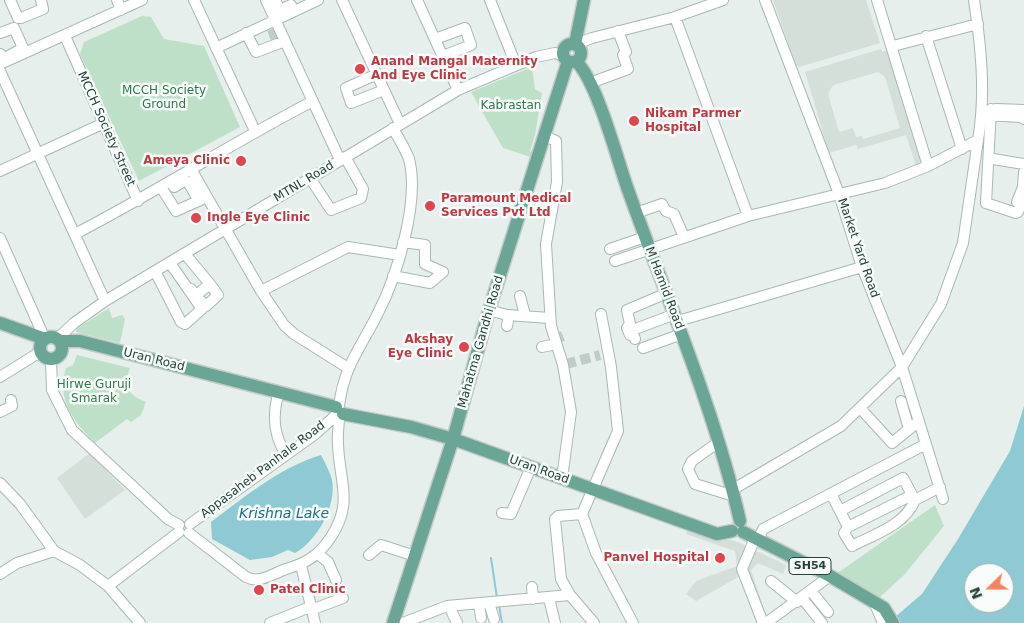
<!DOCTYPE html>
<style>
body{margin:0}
#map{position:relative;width:1024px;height:623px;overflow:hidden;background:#e6efeb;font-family:"DejaVu Sans",sans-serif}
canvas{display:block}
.north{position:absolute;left:964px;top:563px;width:50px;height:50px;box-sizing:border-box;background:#f7fbf9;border:1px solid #a3b1ad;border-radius:50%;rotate:248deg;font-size:14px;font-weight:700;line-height:20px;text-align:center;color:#24423a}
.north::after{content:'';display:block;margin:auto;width:18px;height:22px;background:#f4845f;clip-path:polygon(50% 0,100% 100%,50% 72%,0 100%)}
</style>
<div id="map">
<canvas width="1024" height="623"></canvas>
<div class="north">N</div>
</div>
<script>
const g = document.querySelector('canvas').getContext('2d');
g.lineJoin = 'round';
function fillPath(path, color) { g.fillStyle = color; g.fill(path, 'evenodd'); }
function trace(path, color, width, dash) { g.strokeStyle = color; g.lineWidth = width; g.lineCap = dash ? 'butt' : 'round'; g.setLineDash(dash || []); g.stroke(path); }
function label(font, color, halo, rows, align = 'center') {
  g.font = font + ' "DejaVu Sans",sans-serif'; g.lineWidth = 5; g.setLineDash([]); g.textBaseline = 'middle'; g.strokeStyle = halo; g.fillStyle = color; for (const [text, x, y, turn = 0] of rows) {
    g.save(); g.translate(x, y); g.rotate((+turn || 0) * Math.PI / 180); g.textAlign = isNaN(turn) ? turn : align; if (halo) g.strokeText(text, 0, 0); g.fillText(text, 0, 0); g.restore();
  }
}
fillPath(new Path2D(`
 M773 0H866L880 43 799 67 796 65Z
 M881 49 882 52 889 50 923 164 916 166 906 135 858 149 856 145 829 153 805 72ZM878 72 885 77 900 128 863 139 862 136 856 137 853 128 839 132 828 94 833 85Z
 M90 453 125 490 85 519 57 478Z
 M687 530 738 542 786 565 783 574 758 563 751 570 766 616 757 621 740 576 696 601 686 594 696 581 737 566 735 551 686 534Z`), '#d4dfda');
fillPath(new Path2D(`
 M142 16 151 17 164 39 204 46 240 127 139 181 80 54 84 42Z
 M532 67 535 89 542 93 535 135 530 151 536 154 534 158 503 148 471 92Z
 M109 308 112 318 122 315 125 319 120 343 76 332V329Z
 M77 355 130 368 124 387 137 398 146 402 141 415 131 422 127 419 95 443C74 422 56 400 66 368L73 365Z
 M935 505 944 526 904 575 879 598 836 574Z`), '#bfe0c8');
fillPath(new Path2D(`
 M1024 406V623H888L922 594 958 539 1010 451ZM974 573H1004V603H974Z
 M321 455C325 463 330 472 332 480 337 505 317 541 295 553L288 550 272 557 250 560 212 539 211 522C246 496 279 468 321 455Z`), '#8ec9d4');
trace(new Path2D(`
 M491 558 497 598
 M499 605 502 623`), '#8ec9d4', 2);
trace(new Path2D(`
 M272 29 277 43
 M558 338 563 336
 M566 364 600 355`), '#bfccc8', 10, [10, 5]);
const minor = new Path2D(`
 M10 0 18 18H21L43 9 41 0
 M117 0 121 10
 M194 0 255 131
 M266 0 340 160
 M275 0 280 10 291 5
 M342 0 400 124
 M417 0 458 90
 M490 0 516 65
 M765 0 839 194 862 267 902 367 943 499
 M877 0 928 166
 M675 17 748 216
 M0 33 14 28 23 48 5 58 0 54
 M246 33 256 52 285 41
 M65 36 138 201
 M926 36 962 149
 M435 39 465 28 471 45 443 56
 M893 46 978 24
 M579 47 584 41 592 38 675 17 723 0
 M216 48 318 0
 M0 64 142 0
 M0 71 105 301
 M377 74 346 88 351 103 384 90
 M590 83 628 69 623 55 626 52 618 31
 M991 109 986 203 1016 213 1018 212 1024 197
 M996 109 1024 110
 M986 115 1021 117 1024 119
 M545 136 556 141 557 182 546 244 551 326 563 365 571 412 562 478
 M993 159 1024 164
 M191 169 261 291 284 325 294 334 348 368
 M0 171 104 123
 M310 178 331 210 361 198 363 189 345 157
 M161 187 176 211 207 197
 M174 187 184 181 188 182 199 201
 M1017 202 1023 187 1024 172
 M636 213 662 204 666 211 674 214 684 237
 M75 234C156 192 232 143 313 101
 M0 238 45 339
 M610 249 645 237
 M185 254 210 284 195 296 191 289
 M615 261 748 216 885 183 928 166 978 140C986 94 981 46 974 0
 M155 271 181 322 185 324 202 309 170 263
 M393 276 430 283 443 272 425 264V245L403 242
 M261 291 348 247 400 255
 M520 296 525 315
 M198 298 206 306 218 295 210 284
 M489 310 507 315 550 318
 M601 314 611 367 618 431 582 514 596 553 633 623
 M678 321 862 267
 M507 326 509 315
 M638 328 675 314
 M57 339 74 323 105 301 458 90 536 57 555 53 564 56
 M635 339 634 336 630 335 627 328 630 324 627 310 667 293
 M542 347 556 344
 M643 348 682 334
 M51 359 52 390 72 430 168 519 179 525
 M0 377 40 352
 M277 399C272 420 275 437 286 455
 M901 401 909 429
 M339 406C344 366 360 349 377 315 397 277 420 201 409 159 405 148 398 138 393 128
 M860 408 892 443 919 421
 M0 412 12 406 11 400
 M717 443 692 461 688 469 695 484 734 496
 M0 483 20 504 54 551 80 565 108 586 140 623
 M732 490 841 426 902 367 941 304 963 243 978 140
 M831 494 840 511 903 478 915 500 940 487
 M840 511 848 527 844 533 852 546C875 534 905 525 915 500
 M502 513 511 514 531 467
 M582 514 558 516 555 519 561 579 570 595 594 623
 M190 524 314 435 335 416
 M848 527 912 495
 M189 533 246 577C260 584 272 574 286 569 307 563 319 555 331 537 354 502 339 481 338 444 337 435 339 426 339 417
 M755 538 742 569 763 623
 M758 540 763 529 926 444
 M318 554 328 562 336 580
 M369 555 381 545 415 556
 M301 565 315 623
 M0 574 17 563 54 551
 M771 581 797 602
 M108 586 179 532
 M532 587 533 599
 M811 591 828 612
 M549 598 555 623
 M802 598 822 623
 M489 603 494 619
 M479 604 481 618
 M875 604 883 623
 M449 606 457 623
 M311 610 343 598
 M270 623 310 607
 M403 623 447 606 570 595
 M766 623 830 576`);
const major = new Path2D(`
 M575 44 584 0
 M563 53a9 9 0 1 1 18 0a9 9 0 1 1-18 0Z
 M576 61C597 82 616 155 627 187 666 297 714 407 740 521
 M0 323 45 339
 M40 348a11 11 0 1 1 22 0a11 11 0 1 1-22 0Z
 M60 341H80L336 407
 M343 414 411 427 453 439 717 534 732 531
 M743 532 830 576 884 608 893 623
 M393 623 453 439 489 310 568 61`);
trace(minor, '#a8b8b2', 12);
trace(major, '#c2cac8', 15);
trace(minor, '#fff', 10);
trace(major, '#6aa596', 12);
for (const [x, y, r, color] of [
 [360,69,6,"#e0444e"],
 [634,121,6,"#e0444e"],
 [241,161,6,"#e0444e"],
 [430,206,6,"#e0444e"],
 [196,218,6,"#e0444e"],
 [464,347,6,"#e0444e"],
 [720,558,6,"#e0444e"],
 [259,590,6,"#e0444e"]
]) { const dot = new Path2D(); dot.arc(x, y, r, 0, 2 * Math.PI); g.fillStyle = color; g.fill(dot); trace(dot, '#f7fbf9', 2); }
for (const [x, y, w] of [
 [810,566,42]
]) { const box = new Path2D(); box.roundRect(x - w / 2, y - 8.5, w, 17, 4); g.fillStyle = '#f7fbf9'; g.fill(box); trace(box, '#24423a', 1); }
label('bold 11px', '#24423a', null, [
 ["SH54",810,566]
]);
label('bold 12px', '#be3a42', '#f7fbf9', [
 ["Anand Mangal Maternity",371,62],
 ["And Eye Clinic",371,76],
 ["Nikam Parmer",645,114],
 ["Hospital",645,128],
 ["Ameya Clinic",230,161,"right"],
 ["Paramount Medical",441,199],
 ["Services Pvt Ltd",441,213],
 ["Ingle Eye Clinic",207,218],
 ["Akshay",453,340,"right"],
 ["Eye Clinic",453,354,"right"],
 ["Panvel Hospital",709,558,"right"],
 ["Patel Clinic",270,590]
], 'left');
label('12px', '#2d7a4b', '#f7fbf9', [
 ["MCCH Society",164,91],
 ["Ground",164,105],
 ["Kabrastan",511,106],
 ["Hirwe Guruji",94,385],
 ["Smarak",94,399]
]);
label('12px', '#24423a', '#f7fbf9', [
 ["MCCH Society Street",106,129,66],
 ["MTNL Road",304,182,-31],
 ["Market Yard Road",858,248,71],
 ["M Hamid Road",664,288,69],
 ["Mahatma Gandhi Road",481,342,-74],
 ["Uran Road",154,360,14],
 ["Appasaheb Panhale Road",263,470,-37],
 ["Uran Road",539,470,20]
]);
label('italic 14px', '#1c6f80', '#f7fbf9', [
 ["Krishna Lake",284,514]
]);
</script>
